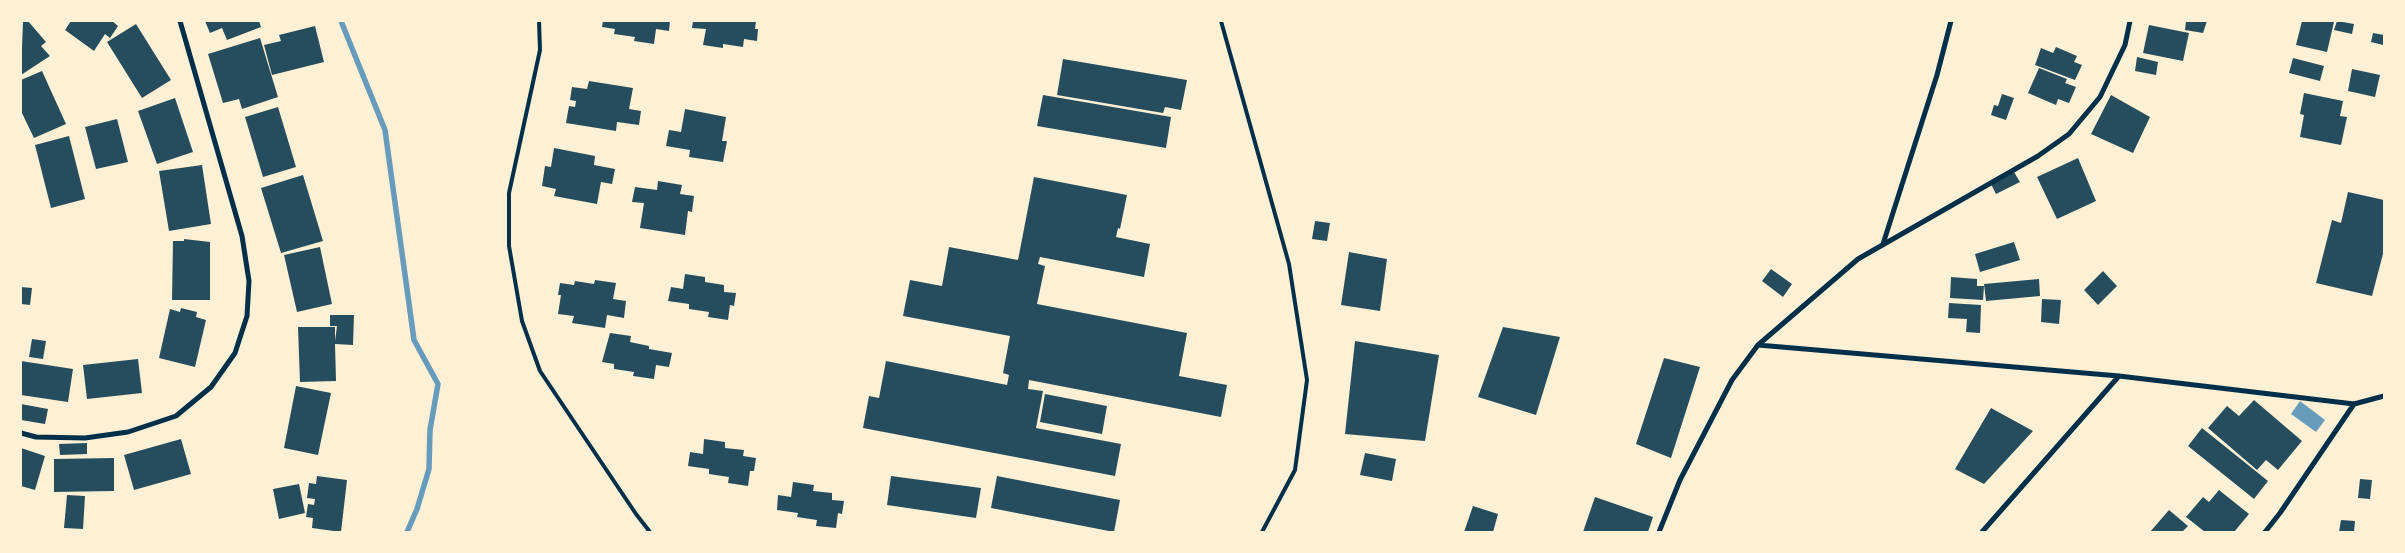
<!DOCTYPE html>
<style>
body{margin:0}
#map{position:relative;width:2405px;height:553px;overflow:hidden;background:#fdf0d5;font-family:"Roboto Serif",serif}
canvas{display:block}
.frame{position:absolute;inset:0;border:22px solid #fdf0d5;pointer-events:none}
</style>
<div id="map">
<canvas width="2405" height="553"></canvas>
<div class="frame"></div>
</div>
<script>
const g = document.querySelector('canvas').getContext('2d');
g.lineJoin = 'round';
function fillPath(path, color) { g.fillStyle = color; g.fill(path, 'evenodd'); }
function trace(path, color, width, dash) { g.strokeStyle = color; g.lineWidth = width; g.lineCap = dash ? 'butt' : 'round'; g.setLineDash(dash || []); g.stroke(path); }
fillPath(new Path2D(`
 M2300 401 2325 420 2316 432 2291 414Z`), '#669bbc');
trace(new Path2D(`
 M341 21 385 130 414 340 438 384 430 430 429 469 417 509 407 532`), '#669bbc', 5.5);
fillPath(new Path2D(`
 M23 21H28L46 42 41 46 50 56 21 75Z
 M71 21H112L118 26 110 38 105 34 94 51 65 30Z
 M205 21H259L261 27 227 40 222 28 210 33Z
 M603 21H670L669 31 656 29 654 44 634 41 635 37 614 34 615 29 602 27Z
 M693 21H756L755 29H758L757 41 744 39 743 47 723 44V48L703 45 706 29 692 28Z
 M2186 21H2207L2203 33 2185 30Z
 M2302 21 2334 22 2327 52 2296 45Z
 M2337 21 2354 24 2352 34 2334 30Z
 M136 24 171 80 142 98 107 42Z
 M2149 25 2189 33 2183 61 2143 53Z
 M315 26 324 62 272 75 264 45 281 41 279 35Z
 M2373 33 2384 35 2383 45 2371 42Z
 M260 38 278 97 242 109 239 99 223 103 208 54Z
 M2056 47 2077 56 2074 62 2082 65 2075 80 2035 65 2041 48 2053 53Z
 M2137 57 2158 62 2156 75 2135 71Z
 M2293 58 2324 66 2320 81 2289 73Z
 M1063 59 1187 80 1181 110 1165 107 1163 113 1057 95Z
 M2039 68 2067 79 2065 83 2076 87 2069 103 2058 99 2056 105 2028 93Z
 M2352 69 2380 75 2375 97 2348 91Z
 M42 71 66 124 34 138 21 111V80Z
 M589 81 633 88 629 109 641 111 639 125 617 122 616 131 566 123 569 106 575 107 576 101 570 100 572 87 587 89Z
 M2304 93 2343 101 2340 116 2347 117 2341 145 2300 137 2304 115 2300 114Z
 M2002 94 2014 98 2006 120 1991 115 1994 105 1998 106Z
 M1043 95 1171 117 1166 148 1037 126Z
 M2111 95 2150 117 2133 153 2091 134Z
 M175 98 193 152 157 164 138 111Z
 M278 107 296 167 263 177 245 117Z
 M685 109 726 117 722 141H727L723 162 689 157 690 150 666 146 669 130 681 132Z
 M117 119 128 162 96 169 85 127Z
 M69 136 85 199 51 208 35 145Z
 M554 148 595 156 594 165 615 169 612 184 601 182 597 204 554 196 556 189 542 186 545 166 551 167Z
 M2078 158 2096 201 2057 219 2037 177Z
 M202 165 211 224 169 231 159 171Z
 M2014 172 2020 182 1996 194 1991 184Z
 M303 175 323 241 281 253 261 188Z
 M1034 177 1127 195 1120 229 1118 228 1116 237 1150 244 1144 277 1040 257 1038 264 1045 266 1037 304 1187 333 1179 376 1227 385 1221 417 1029 380 1028 389 1043 391 1036 428 1121 444 1115 476 863 428 869 396 879 398 886 361 1007 385 1009 375 1003 373 1010 336 903 316 910 280 942 286 949 247 1018 260Z
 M658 181 682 185 680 194 694 196 692 212 688 211 685 235 640 228 644 203 632 202 635 187 657 190Z
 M2348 192 2384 200V250L2372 296 2316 283 2332 220 2341 223Z
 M1315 221 1330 223 1327 241 1312 239Z
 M184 239 210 242V300H172L173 241H184Z
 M2014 242 2020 260 1980 272 1975 254Z
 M320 247 332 304 297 312 284 255Z
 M1349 252 1387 259 1380 311 1341 305Z
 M1771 269 1792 284 1783 297 1762 281Z
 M2103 271 2117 286 2098 305 2084 290Z
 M685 274 705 277V282L724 285V292L736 293 734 306 730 305 728 320 708 317 709 312 689 309V304L668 301 671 287 683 289Z
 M1951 277 1977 279V286H1984L1983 300 1950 298Z
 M2039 279 2040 296 1986 301 1984 284Z
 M595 280 616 283 613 299 626 301 624 318 607 315 605 328 572 323 574 316 558 314 561 295H558L560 283 574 285 575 281 594 284Z
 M21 287 32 288 30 305 21 304Z
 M2042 299 2061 300 2059 324 2041 322Z
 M1949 303 1981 305 1980 333 1966 332 1967 319 1948 318Z
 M181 308 197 312 196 317 206 320 195 367 159 358 170 309 180 312Z
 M330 315H354L353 345 335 344 336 381 300 382 298 327H335V341L337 326H330Z
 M1503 327 1560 337 1536 415 1478 397Z
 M610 333 631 336 630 342 649 346V349L672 353 669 367 656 365 654 379 633 376 634 372 614 369V364L602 362Z
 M32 339 46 341 43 359 29 357Z
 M1355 341 1439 355 1425 441 1345 434Z
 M1664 358 1700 367 1671 458 1636 444Z
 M138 359 142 393 87 399 83 365Z
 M21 361 73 369 68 402 21 395Z
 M296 386 331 393 318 455 284 448Z
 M1045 394 1107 406 1102 434 1040 422Z
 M2254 400 2302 441 2278 470 2266 460 2257 470 2208 428 2227 406 2239 416Z
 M21 404 48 409 45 424 21 420Z
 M1991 408 2033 431 1984 484 1955 469Z
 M2202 428 2268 481 2254 499 2188 446Z
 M181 439 191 474 134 490 124 455Z
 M704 439 725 442V448L744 450 743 456 756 458 754 471H750L748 486 728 483 729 477 709 474V469L688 466 690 452 703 454Z
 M87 443V454L60 455 59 444Z
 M21 448 45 456 35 490 21 486Z
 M1365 453 1396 459 1392 481 1360 475Z
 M114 458V491L54 492V459Z
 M317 476 347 480 341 532 312 528 313 518 306 517 308 504 314 505 315 499 307 498 309 483 316 484Z
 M891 476 981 488 976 518 887 505Z
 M997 476 1120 500 1114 532 991 508Z
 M2360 479 2372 480 2370 499 2358 498Z
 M793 482 814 485 813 491 832 493V500L844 501 842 514 838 513 836 528 816 526 817 520 797 517 798 513 777 510 778 495 791 497Z
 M299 484 305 513 279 519 273 489Z
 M2219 490 2249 514 2234 532H2205L2186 517 2203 497 2209 502Z
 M67 495 85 496 83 529 64 528Z
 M1595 497 1653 517 1648 532H1583Z
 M1473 506 1498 514 1493 532H1464Z
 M2169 510 2188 526 2182 532H2150Z
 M2341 520 2355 521 2354 532H2339Z`), '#264d5e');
trace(new Path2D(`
 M539 21 540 50 509 193V246L522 321 540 371 636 514 650 532
 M1221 21 1289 264 1307 380 1295 470 1262 532`), '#003049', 4);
trace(new Path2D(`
 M1883 244 1937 75 1951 21
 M1758 345 2119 376 2354 404 2384 396
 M21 433 36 437 85 438 128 432 176 416 211 387 235 353 247 316 249 281 242 236 180 21
 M1659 532 1680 480 1732 380 1758 345 1858 259 2038 156 2069 134 2100 97 2125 45 2130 21
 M1982 532 2119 376
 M2265 532 2280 513 2354 404`), '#003049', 5);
</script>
